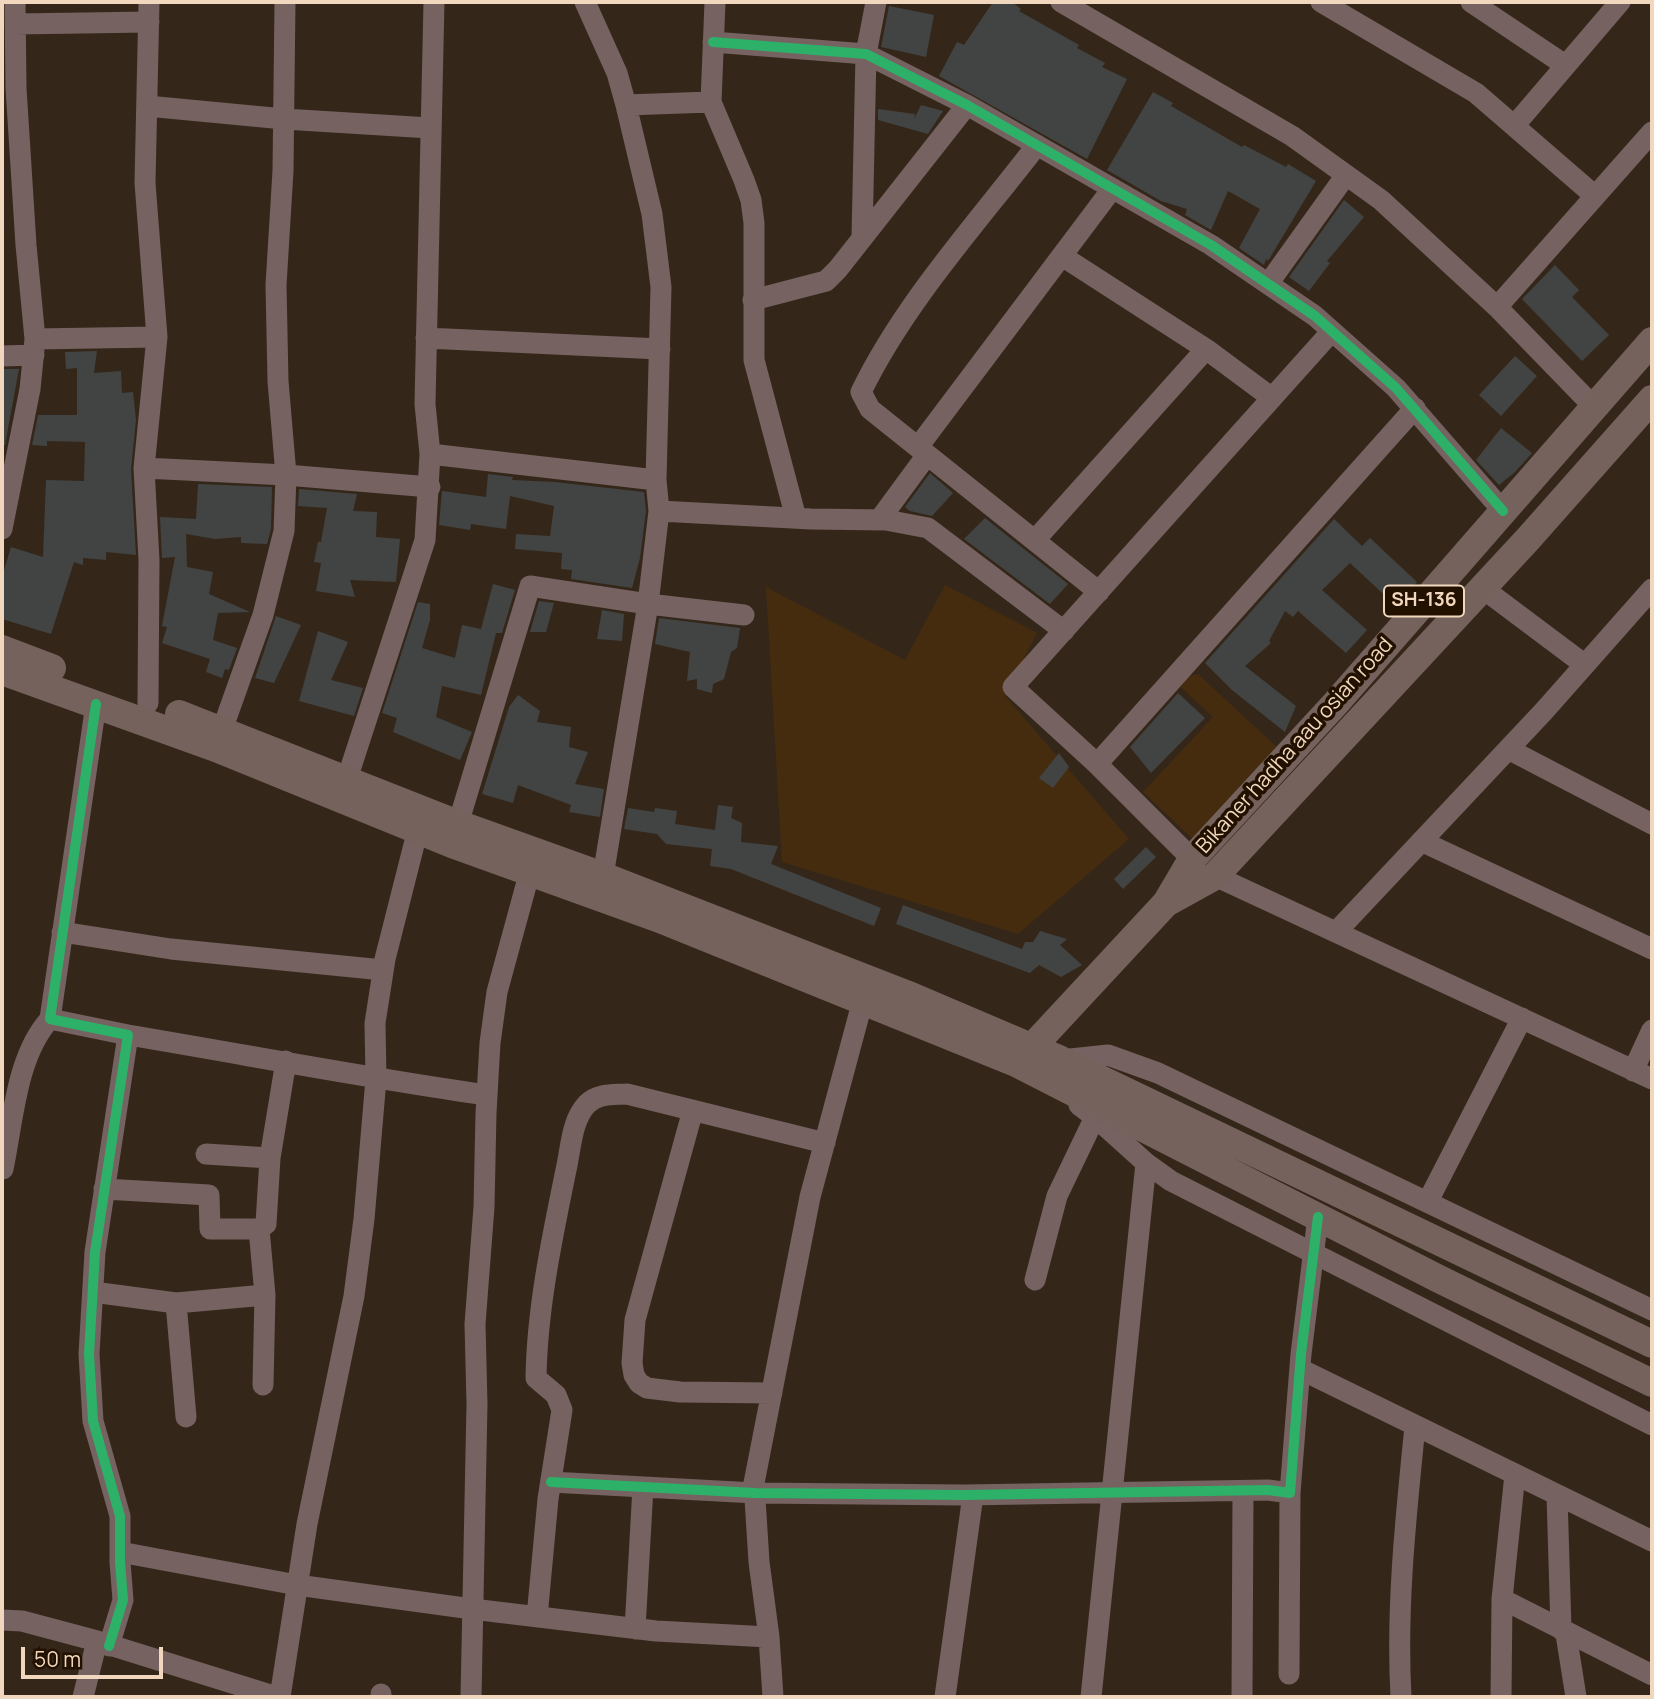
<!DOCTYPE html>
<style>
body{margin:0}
#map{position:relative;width:1654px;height:1699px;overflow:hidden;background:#342719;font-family:Manrope,sans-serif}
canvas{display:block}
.frame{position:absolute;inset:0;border:4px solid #f1d7be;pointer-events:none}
.scale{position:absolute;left:21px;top:1647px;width:142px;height:32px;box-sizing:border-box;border:4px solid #f1d7be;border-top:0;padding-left:9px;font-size:21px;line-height:24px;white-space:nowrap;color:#f1d7be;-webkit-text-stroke:5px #231100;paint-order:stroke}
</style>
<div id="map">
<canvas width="1654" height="1699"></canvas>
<div class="frame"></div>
<div class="scale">50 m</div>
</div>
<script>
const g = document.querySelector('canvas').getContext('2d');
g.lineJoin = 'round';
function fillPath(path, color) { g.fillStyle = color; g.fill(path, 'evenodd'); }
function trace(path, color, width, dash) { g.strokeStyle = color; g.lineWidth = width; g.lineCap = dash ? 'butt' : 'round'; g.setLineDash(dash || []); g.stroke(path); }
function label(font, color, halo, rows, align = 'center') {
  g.font = font + ' Manrope,sans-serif'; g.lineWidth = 7; g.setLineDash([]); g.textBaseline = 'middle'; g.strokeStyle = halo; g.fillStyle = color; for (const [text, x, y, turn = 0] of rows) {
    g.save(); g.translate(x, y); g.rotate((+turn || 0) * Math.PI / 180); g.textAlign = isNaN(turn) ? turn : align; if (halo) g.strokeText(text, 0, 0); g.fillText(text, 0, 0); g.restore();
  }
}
fillPath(new Path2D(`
 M945 585 1037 633 1005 696 1129 839 1018 934 782 862 766 587 905 660Z
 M1198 674 1279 749 1194 840 1143 792 1213 717 1173 680Z`), '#452c0f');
fillPath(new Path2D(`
 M993 2H1012L1021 9 1019 11 1079 45 1077 48 1105 63 1102 67 1127 79 1087 159 939 76 957 42 964 45Z
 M889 6 934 15 926 57 881 47Z
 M1153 92 1173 103 1171 106 1242 147 1244 145 1286 167 1288 164 1316 181 1268 261 1266 259 1264 265 1239 248 1260 209 1228 191 1211 230 1185 215 1187 209 1161 201 1107 170Z
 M921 105 943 111 928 134 878 120V109L915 114 914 119Z
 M1344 200 1364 217 1327 261 1330 263 1309 291 1289 277Z
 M1555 265 1579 290 1572 297 1609 335 1582 361 1522 299Z
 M97 351 94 373 121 371 122 393 133 392 136 420 131 469 136 555 106 552V560L83 558V565L74 562 51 634 2 619V577L11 547 43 557 46 480 84 481 85 442 47 441V446L32 445 38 415H77V368L66 369 65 352Z
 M1515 356 1537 376 1501 416 1479 395Z
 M2 369H19L5 445H2Z
 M1501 428 1532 453 1515 472 1499 485 1476 460Z
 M930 473 953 493 932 516 910 511 905 507Z
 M488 474 513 477 512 480 555 482 644 492 646 511 640 558 632 588 571 579 572 570 561 569 562 553 515 549 516 534 550 536 554 506 510 496 506 529 471 524 470 530 439 525 442 491 486 497Z
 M198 484 272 487 271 529 267 544 241 543V537L215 539 186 534 187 567 213 572 209 594 250 612 218 613 213 640 237 648 229 670 225 669 222 678 206 672 210 659 162 643 167 627 162 626 175 557 162 558 160 517 196 519Z
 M299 489 357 494 353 511 377 512 376 537 400 539 396 582 350 580 355 597 316 591 321 563 314 562 318 542H321L327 508 298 506Z
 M985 518 1068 584 1050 604 964 539Z
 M1334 519 1362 546 1370 538 1417 582 1395 605 1350 563 1322 590 1367 630 1346 653 1298 611 1293 617 1285 611 1269 641 1271 643 1245 666 1296 706 1285 732 1232 690 1205 663Z
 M493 584 515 590 502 633H496L481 695 442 686 436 717 472 732 460 760 393 732 397 718 382 713 418 602 430 604V620L422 648 455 658 462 625 481 629Z
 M539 601 554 603 546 632H530Z
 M602 610 624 614 622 641 597 639Z
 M276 616 301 625 274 683 255 678Z
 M659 618 740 628 737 648 731 652 724 679 713 684 712 693 697 689V679L687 681 690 652 655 644Z
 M318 631 348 642 331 680 363 688 354 716 299 701Z
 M1178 693 1205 718 1151 773 1130 747Z
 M518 695 540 711 537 722 571 727 569 747 588 752 575 784 604 789 600 817 569 812 571 805 518 785 513 803 482 794 509 707Z
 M1059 753 1069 767 1053 788 1039 778Z
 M718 805 733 807 731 818 742 823 741 842 778 846 771 864 881 908 874 926 731 869 710 866 712 849 666 844 657 834 624 829 628 808 654 812 655 808 677 811 675 824 715 830Z
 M1146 847 1156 857 1123 889 1114 879Z
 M903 905 1022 949 1025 942H1033L1040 931 1067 939 1060 945 1082 965 1061 977 1039 965 1030 973 896 924Z`), '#424443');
trace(new Path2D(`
 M585 2 617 73 626 105 652 214 661 287 656 480 659 511 648 604 603 876
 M715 2 711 102 744 180 751 200 754 223V360L796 518
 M1061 2 1292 136 1381 200 1497 307 1594 407
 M1321 2 1476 93 1595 196
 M1471 2 1565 65
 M15 24 149 22
 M713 42 866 54 967 105 1211 245 1315 316 1396 388 1503 511
 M626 105 711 102
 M147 106 284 119 430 128
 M1514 126 1620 2
 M1037 145C977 223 904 303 861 392L870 409 1099 592
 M862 237 866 54 876 2
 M1062 256 1206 349 1272 398
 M1268 284 1346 175
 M753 300 826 281 838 269 967 105
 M1497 307 1652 132
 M426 338 660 349
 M35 339 157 337
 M2 356 34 355
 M918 447 1112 189
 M430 454 656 480
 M144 468 286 475 430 487
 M659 511 811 519 886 520 928 528 1064 631
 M880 519 927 455
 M2 529 30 389 35 339 26 245 16 88 15 2
 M1035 540 1206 349
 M1481 587 1585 665
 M148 703 149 560 144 468 157 337 145 183 149 2
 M96 704 50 1019 128 1035 95 1252 89 1354 93 1421 120 1516V1562L123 1600 109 1646
 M222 730 263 615 284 531 286 475 278 381 276 285 283 171 285 2
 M1508 749 1652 824
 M1097 764 1415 408
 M347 779 425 540 430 454 425 404 434 2
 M458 824 530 586 648 604 744 615
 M1421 841 1652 949
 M1192 859 1097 764 1013 687 1332 331
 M1215 876 1652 1079
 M1337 931 1544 711 1652 589
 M62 932 171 949 383 970
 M128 1035C248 1055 367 1078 487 1095
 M1061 1060 1108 1055 1158 1073 1652 1310
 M1633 1071 1652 1030
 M1079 1105 1095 1117 1146 1163 1171 1181 1652 1425
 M693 1110 635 1320 632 1363 634 1375 639 1383 647 1388 680 1392 772 1393
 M206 1154 270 1158
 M3 1169C13 1122 16 1056 50 1019
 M104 1189 209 1195 210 1229H259L265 1295 263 1385
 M1428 1201 1522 1018
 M259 1229 266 1224 270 1158 286 1061
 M1035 1280 1057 1196 1095 1117
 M93 1292 176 1303 265 1295
 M176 1303 186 1417
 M1300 1369 1652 1541
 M551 1482 755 1493 964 1495 1268 1490 1290 1493 1301 1354 1318 1217
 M1557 1495 1561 1629 1566 1634 1576 1697
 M120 1552 297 1585 472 1609 656 1631 769 1637
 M1502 1599 1652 1675
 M537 1617 548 1499 562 1410 556 1395 536 1378C537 1309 552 1238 566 1170 571 1149 571 1121 587 1104 598 1093 613 1095 627 1094L825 1143
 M2 1620 22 1621 97 1641 277 1697
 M635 1629 643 1487
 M1289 1674 1290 1493
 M83 1697 97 1641
 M280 1697 307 1524 354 1296 364 1219 376 1079 375 1023 385 959 418 829
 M381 1697V1694
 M471 1697 477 1404 475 1324 484 1207 486 1113 490 1043 497 992 530 871
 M773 1697 769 1637 759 1562 754 1483 810 1197 863 1000
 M945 1697 973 1495
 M1091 1697 1146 1163
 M1242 1697 1243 1491
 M1401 1697C1396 1606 1406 1516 1415 1426
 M1501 1697 1502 1599 1515 1474`), '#756261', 21);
trace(new Path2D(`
 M2 649 52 668
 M2 671 216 748 452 844 660 919 1016 1063 1439 1279 1652 1383
 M179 714 458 824 603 876 906 994 1061 1060 1652 1344
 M1168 902 1215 876 1528 539 1652 399
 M1021 1059 1166 903 1192 859 1335 704 1652 341`), '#75625d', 28);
trace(new Path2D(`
 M713 42 866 54 967 105 1211 245 1315 316 1396 388 1503 511
 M96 704 50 1019 128 1035 95 1252 89 1354 93 1421 120 1516V1562L123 1600 109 1646
 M551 1482 755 1493 964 1495 1268 1490 1290 1493 1301 1354 1318 1217`), '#2db169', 10);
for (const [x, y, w] of [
 [1424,601,80]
]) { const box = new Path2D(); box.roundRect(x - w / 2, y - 15.5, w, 31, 5); g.fillStyle = '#231100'; g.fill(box); trace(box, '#f1d7be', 2); }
label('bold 19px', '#f1d7be', null, [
 ["SH-136",1424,601]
]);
label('21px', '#f1d7be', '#231100', [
 ["Bikaner hadha aau osian road",1295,746,-48]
]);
</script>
